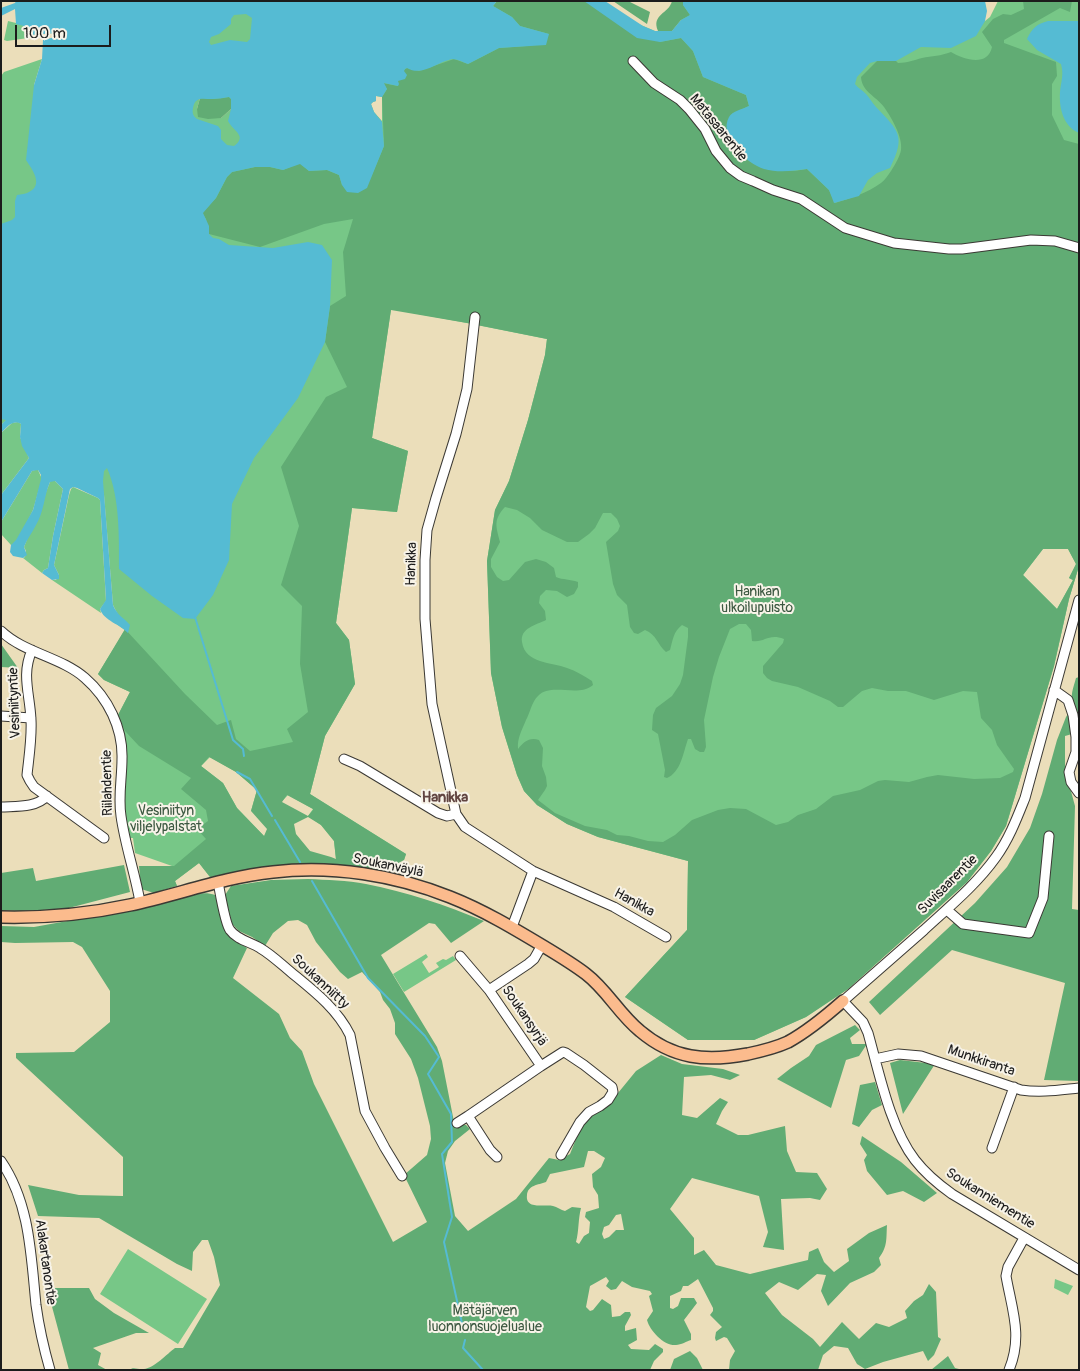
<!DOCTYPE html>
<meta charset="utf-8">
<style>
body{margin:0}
#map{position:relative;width:1080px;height:1371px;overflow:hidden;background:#ebdeba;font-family:Pangolin,sans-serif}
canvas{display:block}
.frame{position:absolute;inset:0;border:2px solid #1c1c1c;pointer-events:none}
.scale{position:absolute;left:15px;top:25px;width:96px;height:22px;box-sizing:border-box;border:2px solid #1c1c1c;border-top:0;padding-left:6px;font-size:15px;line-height:18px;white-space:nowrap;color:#1c1c1c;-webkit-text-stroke:4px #f7f3e8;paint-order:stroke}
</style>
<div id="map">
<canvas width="1080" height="1371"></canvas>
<div class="frame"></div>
<div class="scale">100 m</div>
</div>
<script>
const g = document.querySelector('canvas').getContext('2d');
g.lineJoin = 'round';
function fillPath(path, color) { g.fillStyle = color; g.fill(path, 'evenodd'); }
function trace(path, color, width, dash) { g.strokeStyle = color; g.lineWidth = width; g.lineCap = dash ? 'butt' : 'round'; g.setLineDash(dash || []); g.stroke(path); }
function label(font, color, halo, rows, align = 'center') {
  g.font = font + ' Pangolin,sans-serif'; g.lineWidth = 4; g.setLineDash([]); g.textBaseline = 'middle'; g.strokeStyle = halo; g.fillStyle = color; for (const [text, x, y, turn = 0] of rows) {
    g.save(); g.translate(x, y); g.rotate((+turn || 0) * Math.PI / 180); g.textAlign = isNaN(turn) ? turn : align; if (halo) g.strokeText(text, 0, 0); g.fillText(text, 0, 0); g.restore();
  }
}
fillPath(new Path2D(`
 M497 1H584L655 31H672L681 20 683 1 844 63 985 21 990 17 998 1H1079V566L1069 599 1054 666 1006 826 991 851 967 882 848 989 806 1017 754 1040H688L625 997 687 930 688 861 598 837 567 824 537 805 524 791 517 775 502 727 491 673 487 561 495 510 509 481 528 420 545 355 547 339 467 323 391 309 372 438 408 451 397 512 352 508 336 623 349 640 355 684 325 736 310 794 406 854 404 860H336L334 841 321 825 308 816 313 809 288 795 281 802 251 811 257 790 236 772 210 757 201 766 223 783 237 808 264 836 253 869 210 877 199 863 175 881 177 886 139 866H172L135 853 133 838H129L124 810V735L118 715 130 692 104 680 98 674 125 630 112 621 118 615 113 605 104 495 40 402 136 276 218 10 470 33ZM376 96 382 97V121L374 112 371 104 373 102 376 101ZM200 98 231 109 221 118 197 109ZM1043 549H1068L1076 564 1069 578 1073 580 1057 609 1023 575Z
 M16 9 59 33 30 35 28 38 7 41 4 40 8 21 16 23Z
 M42 59 34 85 101 128 35 395 1 425V76L4 72Z
 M18 422 21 424 20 437 29 458 1 495V433L12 423Z
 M35 470H38L42 479 33 510 16 545H11L1 534V522L32 471Z
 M52 480 55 481 63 489 53 536 48 568 44 570 42 573 23 558 25 557 26 551 24 547 50 482Z
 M73 487 98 498 100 500 106 601 100 609 101 613 52 580H56L59 575 54 565 69 495 71 489Z
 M426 954 428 957 422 962 429 973 439 967 436 963 443 959 446 960 453 956 456 960 404 992 393 974Z
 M128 1249 207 1299 178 1344 100 1294Z
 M1055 1279 1073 1286 1068 1295 1054 1288Z`), '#77c787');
fillPath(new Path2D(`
 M497 1 587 2 660 42 681 38 693 51 703 77 746 95 749 106 732 114C730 118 727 124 727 129 727 135 732 142 735 147 751 170 781 174 807 169L829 190 835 203C851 198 867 193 881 183 885 180 888 175 891 171 895 165 900 156 901 150 903 137 891 117 884 107 876 96 862 92 861 77L877 61H896L898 63C907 63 914 60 922 58 932 56 941 56 951 52 964 60 988 67 992 47L982 32 993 19 1003 14 1011 15 1024 9 1023 1H1072L1070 12 1060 8 1004 40V43L1056 62 1057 76 1052 84V115L1064 140 1079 144V566L1069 599 1054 666 1006 826 991 851 967 882 848 989 806 1017 754 1040H688L625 997 687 930 688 861 598 837 567 824 537 805 524 791 517 775 502 727 491 673 487 561 495 510 509 481 528 420 545 355 547 339 467 323 391 310 372 438 408 451 397 512 352 508 336 623 349 640 355 684 325 736 310 794 406 854 404 860 380 873 267 868 250 869 210 877 199 863 175 881 177 886 154 893 141 889 139 866H174L206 839 197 829 208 821 206 810 181 789 191 778 139 746 125 731 118 715 130 692 104 680 98 674 125 629 185 694 217 725 231 720 236 739 250 751 293 742 287 729 308 712 300 664 302 606 281 585 299 526 281 467 326 397 347 387 325 342 330 306 346 296 343 252 353 219 324 224 260 247 209 234 206 219 202 213 216 198 227 177 232 172 255 167H270L283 170 300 163 309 171 327 170 339 175 342 185 371 177 384 146 382 97 387 89 383 83 398 86 397 81 405 69 407 68 419 71 454 59 468 64 499 48 527 46 549 34 520 26 512 17 493 6ZM505 507 517 510 530 518 542 530 567 542H578L589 534 595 528 603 513H611L617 519 620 526 618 531 606 542 613 584 617 595 627 605 630 627 634 633 638 634 645 630C657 635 657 644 666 652L670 650C673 640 673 632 682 625L688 628V637L683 675 680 684 672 696 656 708 653 715 652 730 658 734 665 770 664 777 667 778C681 772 683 753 688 739H691L695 749 700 752H704L706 747 704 720 713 677 719 657 730 629 739 624H746L751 630 752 641C765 643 768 633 784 639L783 643 763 666V673L767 678 772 681 798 687 830 701 838 707H843L862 691 872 688 888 691H906L934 700 963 691 977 692 981 718 992 730 997 745 1014 769 1013 772 1000 778 974 779 938 775 927 777 909 782 885 780 878 781 860 790 833 796 816 809 798 815 788 822 776 825 746 809 730 808 718 810 692 820 675 835 663 842 648 841 629 836 617 835 607 830 585 826 555 813 538 800 545 790 547 786 546 777 542 766 543 748 539 740C529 737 524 742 518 749 517 738 522 730 526 720 530 713 532 701 538 696 551 682 578 698 593 685L592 681C584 676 576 671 567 668 552 662 525 664 522 642 520 628 536 625 546 620L545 611 539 603 540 596 546 590 557 591 567 597 574 594 578 587V582C570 579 563 580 556 577L554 568 546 562 536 559 525 562 509 580 503 581 497 577 491 567V559L500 542C496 526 493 520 505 507ZM1043 549H1068L1076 564 1069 578 1073 580 1057 609 1023 575ZM209 757 236 772 257 790 251 811 267 829 264 836 237 808 223 783 201 766ZM287 795 313 809V810L308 816 282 802ZM308 817 321 825 334 841 336 859 331 857 310 851 296 834 294 824Z
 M613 1H628L650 12 647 24Z
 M672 1H683V5L690 15 681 20 672 31H658C651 14 669 14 672 1Z
 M229 97 231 99V109L221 118 208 119 198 117 197 109 200 98 214 99Z
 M1 644 18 668 1 667Z
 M1079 677V732L1065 736V769L1075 806 1072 909 1079 910V1081L1044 1080 1065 983 952 950 880 1015 869 1002 975 903 1007 867 1030 828 1042 794 1057 740 1066 717 1073 706C1070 695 1073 689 1076 678Z
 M124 865 130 892 65 909 21 911 1 910V873L33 868 36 881Z
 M308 879C327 880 347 880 366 884 407 892 445 905 484 921L451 943 435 924 429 923 381 955 437 1047 442 1061 455 1127 461 1125H466L470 1129 455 1141 448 1151 445 1163 455 1216 468 1231 516 1199 549 1158 559 1160 570 1154 582 1124 592 1114 604 1107 618 1093 636 1071 661 1055 682 1064 723 1069 740 1075 730 1080 711 1075 684 1077 682 1115 697 1118 720 1098 728 1102 722 1111 716 1124 738 1135H748L785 1126 787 1151 796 1172 817 1173 827 1189 820 1200 810 1198 781 1199 784 1250 763 1247 768 1232 759 1196 692 1178 670 1209 694 1238V1255L704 1250 716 1265 750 1274 808 1260 809 1252 818 1248 824 1262 834 1272 849 1261 847 1249 869 1233 887 1225C886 1239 888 1246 879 1258L881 1265 874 1272 850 1283 828 1306 821 1291 826 1275 817 1274 798 1290 779 1282 765 1293 782 1315 813 1339 820 1347 842 1322 859 1339 876 1323 889 1327 907 1318 905 1311 914 1301 923 1295 929 1284 936 1292 938 1337 941 1339 934 1355 928 1361 923 1351 883 1362 865 1369 857 1364 848 1348 834 1346 823 1355 818 1370H729L730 1360 735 1351 727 1338 724 1337 716 1341 715 1338 716 1332 722 1327 710 1315 713 1311V1308L698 1279 688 1286H683L681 1291 670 1296V1308L673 1309 678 1306 681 1298H694L697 1303 684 1320 691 1334V1340C687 1341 681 1345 676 1345 664 1346 650 1331 647 1320L653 1311 649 1296 652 1294 650 1291 632 1287 622 1281 616 1289 611 1290 606 1286 609 1281 606 1277 590 1286 586 1307 590 1311 593 1310 602 1299 611 1305 612 1317 620 1316 625 1312H630L631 1315 625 1326V1331L636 1328 637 1340 628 1345 631 1349 649 1350 655 1344 663 1349V1352L654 1361 650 1370H129C134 1366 137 1370 144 1369 154 1368 167 1354 175 1348H183L220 1285 214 1257 208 1240H202L193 1252 192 1271 177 1264 99 1218 38 1216 28 1185 79 1195 123 1196V1157L16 1058V1053L74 1052 110 1022V991L82 947 73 942 15 943 1 942V926L34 927 162 904C176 899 201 889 215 895L224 925 229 936 247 948 233 978 279 1014 290 1038 302 1051 314 1084 393 1242 427 1222 404 1175 427 1155 431 1139 430 1126 418 1078 411 1059 395 1034V1023L390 1009 383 1000 380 992 362 972 348 979 340 972 316 942 307 925 298 920 288 921 273 933 265 946 252 937 239 931 232 924 225 895 231 886 271 880ZM588 1151H594L605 1158 601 1167 592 1174 593 1187 598 1195 599 1208 586 1212 585 1217 590 1222 589 1233 584 1236 579 1244 576 1242C579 1231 578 1219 581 1208L572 1207 565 1211C561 1210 557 1207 553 1206 545 1204 525 1210 527 1195 528 1185 538 1185 546 1182L550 1174 584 1167ZM621 1214 624 1230H616L609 1237 604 1239 602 1234 604 1227 609 1225 616 1215Z
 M855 1025 860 1030 850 1038 852 1044H867L859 1056 846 1060 831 1108 777 1079 791 1068 809 1056 816 1045Z
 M900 1060 935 1064 903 1114 890 1063Z
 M875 1082 882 1105 872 1110 859 1127 852 1124 860 1085Z
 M862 1136 901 1162 937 1193 924 1202 903 1191 887 1195 867 1171 864 1160 867 1155 860 1144Z
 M47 1288H89L95 1299 114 1313 149 1333H136L93 1348 101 1353 98 1365 107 1370H69Z
 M690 1351 697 1358 703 1370H670L674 1359Z
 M948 1356 955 1368 963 1370H931Z`), '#61ac74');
fillPath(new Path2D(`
 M16 1H497L493 6 512 17 520 26 549 34 546 45 499 48 468 64C463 62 457 59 452 59 437 62 422 77 407 68L405 69 404 71 407 75 405 79 398 81 399 84 398 86 384 83 387 89 382 97 376 96V101L373 102 371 104 374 112 382 122 384 146 367 188 358 193 347 192 342 185 339 175 327 170 309 171 300 164 283 170 270 167H255L232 172 227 177 216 198 203 213 209 226V234L213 238 219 239 229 245 273 248 308 242 322 245 332 260 330 306 325 342 298 398 254 458 232 504 229 560 213 595 195 619 183 618 152 596 119 569C119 538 120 497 107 468L104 471 103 481 113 605C117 615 124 618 130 625L128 633C120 624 104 621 100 609L106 600 100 500 98 498 77 488 73 487 70 489 54 565 59 575V579L52 580 42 573 44 570 48 568 53 536 63 489 55 481 50 482C44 496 44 512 36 525 32 533 27 539 24 547L27 555 23 558 13 556 10 552 11 545 16 540 33 510 41 479V475L38 470 32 471 1 522V495L29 458 22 446 20 437 21 424C13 419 7 427 1 433V425L6 420 1 419V224L12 220 15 217V201L17 195C21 194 26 194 29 192 44 185 32 169 26 160L34 85 42 59 43 40 59 36 58 33 30 35 24 26 16 24 15 9 1 16V8L15 3ZM246 14 252 18 250 39 247 42 230 40 211 45 209 42 211 37 219 34 231 24V19L234 15ZM229 97 231 99V109L228 121C233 131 248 136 234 146L227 145 221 139V130L218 126 197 119C193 116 192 113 193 108 195 96 203 99 212 99 218 99 223 98 229 97Z
 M584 1H605L643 26 655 31H672L681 20 690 15 683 5V1H985L987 11 985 21 976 36 951 48 921 47 896 61H877L870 63 857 77 855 84C858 88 862 90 866 94 870 98 872 103 876 107 899 131 906 136 890 168L877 173 868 180 859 196 834 203 829 190 807 169C793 171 778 173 764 169 747 164 718 136 729 117 732 111 743 109 749 106L746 95 703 77 693 51 681 38 660 42 637 38Z
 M1048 21H1079V133C1063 126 1059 108 1060 92 1061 81 1064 75 1061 64L1037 50 1027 39C1032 28 1037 24 1048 21Z`), '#55bbd3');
trace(new Path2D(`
 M195 617 233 740 243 749 244 756
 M237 772 250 779 272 816
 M275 820 300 862
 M312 881 368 978 425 1036 439 1057 428 1074 451 1114 452 1142 442 1154 452 1217 444 1242 463 1328
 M465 1340 463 1348 483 1370`), '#55bbd3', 2);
const minor = new Path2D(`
 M633 61 654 83 680 100 689 109 705 129 716 151 730 168 741 176 753 181 773 190 801 199 845 228 894 243 949 249H962L1031 240 1055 241 1079 248
 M475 317 467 389 456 434 436 498 427 530 425 560V619L432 704 456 814 465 827 533 871 614 907 666 937
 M1079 600 1025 798C1017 818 1009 839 996 857 976 885 949 907 924 930 897 954 870 977 843 1001L863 1022 868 1033C879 1072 890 1128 915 1160 925 1173 938 1184 952 1194L1079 1270
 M1 631C24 653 61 657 85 678 108 698 123 728 122 759 122 778 118 797 121 816 125 845 135 873 140 902
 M32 650C21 675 30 694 31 720 32 738 29 756 27 775L30 781 34 787 104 838
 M1054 690 1068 700 1073 715 1076 737V752L1069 772 1071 782 1079 793
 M1 716 31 718
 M344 759 360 766 438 813 447 816 456 814
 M1 807C16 806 36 808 47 796
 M218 882C220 892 225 924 230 930 237 940 251 942 260 948 272 955 282 965 293 974 315 992 337 1009 350 1035L365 1111 385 1148 402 1176
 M947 910 963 924 1029 933 1043 898 1049 836
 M512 927 533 871
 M460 956 489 990
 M875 1059 898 1054 921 1056 1021 1090C1041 1093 1059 1090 1079 1088
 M541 1066 563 1052 566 1053 584 1065 612 1087 613 1092 608 1100 600 1106 589 1112 580 1122 561 1155
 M457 1123 468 1116
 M992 1148 1014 1087
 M497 1157 490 1150 468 1116 541 1066 489 990 528 964 534 959 542 945
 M1 1161C30 1203 31 1256 36 1305 39 1327 44 1349 50 1370
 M1009 1370C1023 1336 1012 1310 1006 1276L1008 1267 1024 1238`);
const major = new Path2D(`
 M1 917C44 918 88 914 130 905 177 895 224 877 273 872 332 865 395 875 450 897 483 910 513 928 543 946 558 955 573 964 586 974 607 990 619 1014 640 1031 673 1059 706 1062 748 1054 762 1051 775 1048 788 1042 808 1031 826 1016 843 1001`);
trace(minor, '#3b3934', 11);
trace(major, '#3b3934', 14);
trace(minor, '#fff', 9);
trace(major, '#fbbb8d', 11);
label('14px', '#1c1c1c', '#f7f3e8', [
 ["Matasaarentie",718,128,51],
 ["Hanikka",412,564,-88],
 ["Vesiniityntie",15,703,-92],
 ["Riilahdentie",108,783,-91],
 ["Soukanväylä",388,866,12],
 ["Suvisaarentie",948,885,-45],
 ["Hanikka",634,903,29],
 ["Soukanniitty",320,982,43],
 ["Soukansyrjä",524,1016,56],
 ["Munkkiranta",981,1061,19],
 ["Soukanniementie",990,1199,32],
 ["Alakartanontie",45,1262,82]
]);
label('14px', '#3c5841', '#f7f3e8', [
 ["Hanikan",757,592],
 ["ulkoilupuisto",757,608],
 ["Vesiniityn",166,811],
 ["viljelypalstat",166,827],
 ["Mätäjärven",485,1311],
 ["luonnonsuojelualue",485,1327]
]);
label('bold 15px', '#614441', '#f7f3e8', [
 ["Hanikka",445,798]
]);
</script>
